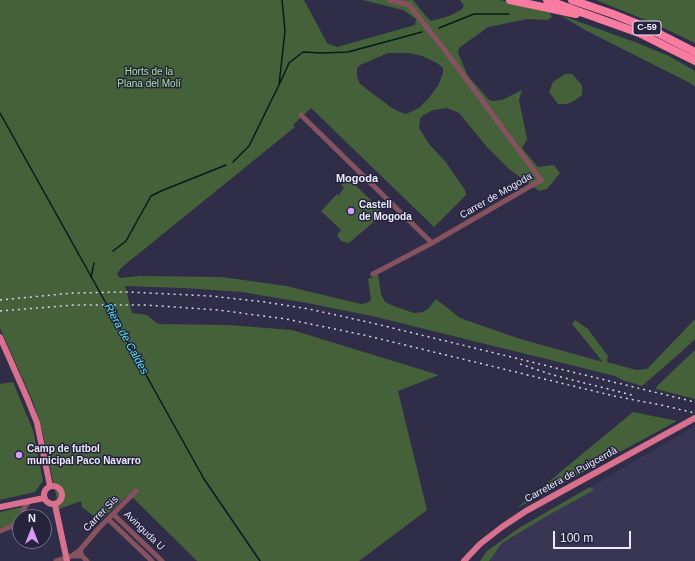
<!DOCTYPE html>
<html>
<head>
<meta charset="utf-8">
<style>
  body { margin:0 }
  #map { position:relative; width:695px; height:561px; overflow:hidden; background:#2f2d47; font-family:Helvetica,sans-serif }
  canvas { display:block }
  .north { position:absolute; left:12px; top:509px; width:40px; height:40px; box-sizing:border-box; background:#26233d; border:1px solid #757389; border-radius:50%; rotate:0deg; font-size:11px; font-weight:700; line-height:16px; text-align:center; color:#ebeafc }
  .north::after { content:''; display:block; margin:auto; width:14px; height:18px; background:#d79bf9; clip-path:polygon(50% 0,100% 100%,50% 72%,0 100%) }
  .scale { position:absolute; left:553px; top:531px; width:78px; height:18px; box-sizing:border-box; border:2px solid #ebeafc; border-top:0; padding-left:5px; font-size:12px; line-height:14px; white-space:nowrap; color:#ebeafc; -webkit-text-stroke:3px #26233d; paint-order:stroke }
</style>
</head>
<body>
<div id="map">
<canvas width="695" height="561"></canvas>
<div class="north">N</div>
<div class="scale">100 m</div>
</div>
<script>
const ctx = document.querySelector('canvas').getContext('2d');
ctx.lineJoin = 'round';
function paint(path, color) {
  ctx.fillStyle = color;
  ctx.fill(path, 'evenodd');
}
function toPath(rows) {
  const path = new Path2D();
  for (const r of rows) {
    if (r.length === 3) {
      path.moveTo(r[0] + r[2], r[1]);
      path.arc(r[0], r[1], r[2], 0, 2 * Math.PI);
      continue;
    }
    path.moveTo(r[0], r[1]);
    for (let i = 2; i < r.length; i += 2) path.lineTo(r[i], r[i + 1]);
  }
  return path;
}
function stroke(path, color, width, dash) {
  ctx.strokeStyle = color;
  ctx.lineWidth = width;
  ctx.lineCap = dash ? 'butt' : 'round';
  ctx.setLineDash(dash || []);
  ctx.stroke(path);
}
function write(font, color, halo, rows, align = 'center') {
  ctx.font = font + ' Helvetica,sans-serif';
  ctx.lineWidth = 3;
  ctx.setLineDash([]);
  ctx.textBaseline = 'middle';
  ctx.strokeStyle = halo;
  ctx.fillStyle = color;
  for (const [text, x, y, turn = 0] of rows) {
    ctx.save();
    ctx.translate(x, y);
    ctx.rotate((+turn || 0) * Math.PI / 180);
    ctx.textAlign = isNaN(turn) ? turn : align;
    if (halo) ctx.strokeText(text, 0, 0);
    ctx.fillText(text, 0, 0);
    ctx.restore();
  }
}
paint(toPath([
  [695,426,695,561,480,561,487,551,519,528]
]), '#393655');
paint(toPath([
  [0,0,304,0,327,43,337,47,415,25,416,19,403,10,363,0,413,0,425,15,431,21,449,16,461,10,464,6,460,0,500,0,550,13,552,17,548,20,528,19,488,27,459,48,458,53,468,76,489,100,493,101,502,100,522,90,519,100,527,139,522,148,538,167,554,165,560,173,547,189,539,191,509,169,487,147,459,113,447,108,433,110,422,116,420,119,419,128,429,144,445,161,465,190,466,195,434,227,311,108,293,125,295,127,121,268,117,274,120,278,140,276,222,277,286,286,361,304,367,303,371,300,368,279,378,274,381,294,385,302,396,307,414,313,423,312,428,309,436,299,460,318,517,338,603,362,572,324,575,320,588,329,608,356,607,362,636,370,647,369,695,319,695,339,680,353,642,386,622,380,615,376,372,316,307,303,242,292,184,288,125,286,132,313,147,315,158,324,228,325,292,330,439,375,398,391,427,510,359,561,197,561,134,499,128,495,100,521,82,507,81,501,59,509,43,434,34,404,0,328],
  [388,53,409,53,422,56,437,63,443,68,443,73,439,84,428,99,419,108,406,114,400,112,392,108,360,84,357,77,357,68,360,65],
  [596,0,695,0,695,43,653,23],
  [560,15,635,42,669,56,695,71,695,87,690,83,587,31],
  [565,74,572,74,582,85,582,95,574,101,567,104,558,104,549,92,553,82],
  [348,178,384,213,349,243,341,241,337,235,341,230,321,211,337,194,339,195,344,188,341,185],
  [695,350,695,399,656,389,657,386],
  [13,382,33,430,43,481,35,492,0,500,0,384],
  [633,412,677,421,517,508],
  [590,487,594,490,547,516,502,543,489,561,480,561,487,551,519,528],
  [22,507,16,523,0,528,0,512]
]), '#45613a');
stroke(toPath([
  [439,28,474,14,509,14],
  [280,83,289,63,303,52,321,53,348,52,422,32],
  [0,113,204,479,260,561],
  [233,162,249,146,279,85,285,31,282,0],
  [113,251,126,241,151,196,161,191,226,165],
  [91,277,94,263]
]), '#001d1e', 1.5);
stroke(toPath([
  [301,115,432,243],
  [373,274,432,243,541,180,444,49,409,5,389,0],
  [113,514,162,561],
  [22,517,23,510,29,501],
  [108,519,152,561],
  [0,531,18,524,20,521],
  [80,550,98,529,136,491],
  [82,556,87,561],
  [56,561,72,556,82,556,80,550,72,556]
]), '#865260', 5);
stroke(toPath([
  [0,337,27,398,37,423,50,486],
  [53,495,9],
  [55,505,67,561],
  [0,507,44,498],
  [464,561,480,544,502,527,526,511,695,418]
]), '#d8708e', 6);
stroke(toPath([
  [510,0,576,14],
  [547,0,639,33,695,61],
  [572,0,613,14,648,28,695,52]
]), '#f87ba0', 8);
stroke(toPath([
  [0,300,73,293,128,292,211,296,265,302,309,309,372,323,695,402],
  [0,311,75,305,146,305,218,310,286,319,364,335,614,396,661,405,695,413],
  [520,364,553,375,632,395]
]), '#d6d5e8', 1.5, [2, 4]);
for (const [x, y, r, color] of [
  [351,211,4,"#d79bf9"],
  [19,455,4,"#d79bf9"]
]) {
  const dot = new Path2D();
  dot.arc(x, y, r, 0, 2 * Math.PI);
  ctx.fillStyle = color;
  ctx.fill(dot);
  stroke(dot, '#26233d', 1.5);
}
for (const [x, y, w] of [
  [647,28,28]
]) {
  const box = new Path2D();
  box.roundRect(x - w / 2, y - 7, w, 14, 3);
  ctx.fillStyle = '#26233d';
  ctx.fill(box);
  stroke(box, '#ebeafc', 1);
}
write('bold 9px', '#ebeafc', null, [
  ["C-59",647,28]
]);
write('10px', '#a7e491', '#26233d', [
  ["Horts de la",149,72],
  ["Plana del Molí",149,84]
]);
write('10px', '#ebeafc', '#26233d', [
  ["Carrer de Mogoda",496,196,-30],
  ["Carretera de Puigcerdà",571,475,-29],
  ["Carrer Sis",101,514,-46],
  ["Avinguda U",144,531,44]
]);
write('bold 10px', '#ebeafc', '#26233d', [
  ["Castell",359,205],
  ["de Mogoda",359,217],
  ["Camp de futbol",27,449],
  ["municipal Paco Navarro",27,461]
], 'left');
write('bold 11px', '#ebeafc', '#26233d', [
  ["Mogoda",357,179]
]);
write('italic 11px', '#51ebf0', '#26233d', [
  ["Riera de Caldes",126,339,61]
]);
</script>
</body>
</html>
